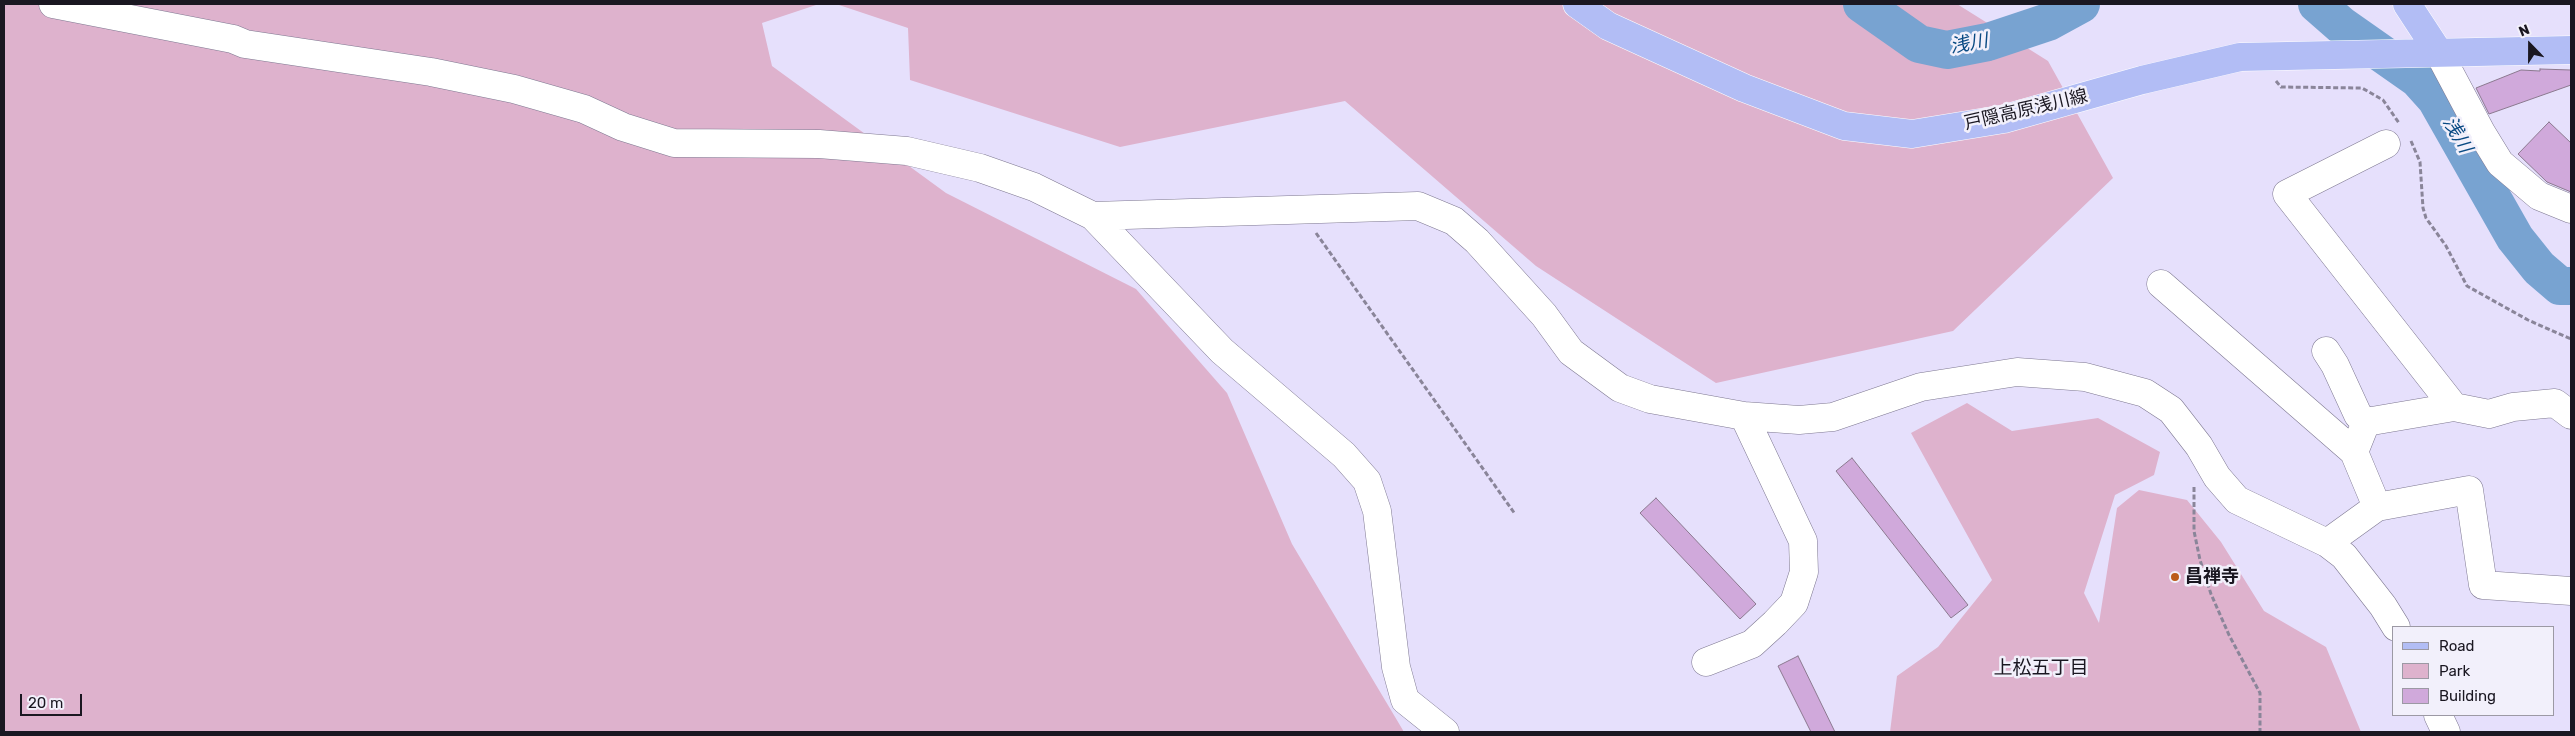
<!DOCTYPE html>
<html>
<head>
<meta charset="utf-8">
<style>
  body { margin:0 }
  #map { position:relative; width:2575px; height:736px; overflow:hidden; background:#e6e0fc; font-family:Rubik,sans-serif }
  canvas { display:block }
  .frame { position:absolute; inset:0; border:5px solid #1a1721; pointer-events:none }
  .legend { position:absolute; left:2392px; top:626px; width:162px; height:90px; box-sizing:border-box; background:#f2f0fb; border:1px solid #9c99a4; margin:0; padding:6px 9px; list-style:none; font-size:15px; color:#1a1721 }
  .legend li { display:flex; align-items:center; gap:10px; height:25px }
  .legend b { width:25px; border:1px solid #9c99a4 }
  .north { position:absolute; left:2505px; top:20px; width:50px; height:50px; -webkit-text-stroke:4px #f2f0fb; paint-order:stroke; rotate:338deg; font-size:14px; font-weight:700; line-height:20px; text-align:center; color:#1a1721 }
  .north::after { content:''; display:block; margin:auto; width:18px; height:22px; background:#1a1721; clip-path:polygon(50% 0,100% 100%,50% 72%,0 100%) }
  .scale { position:absolute; left:20px; top:694px; width:62px; height:22px; box-sizing:border-box; border:2px solid #1a1721; border-top:0; padding-left:6px; font-size:15px; line-height:18px; white-space:nowrap; color:#1a1721; -webkit-text-stroke:4px #f2f0fb; paint-order:stroke }
</style>
</head>
<body>
<div id="map">
<canvas width="2575" height="736"></canvas>
<div class="frame"></div>
<ul class="legend">
<li><b style="height:6px;background:#b2bdf5"></b>Road</li>
<li><b style="height:14px;background:#deb2cd"></b>Park</li>
<li><b style="height:14px;background:#d0a9db"></b>Building</li>
</ul>
<div class="north">N</div>
<div class="scale">20 m</div>
</div>
<script>
const ctx = document.querySelector('canvas').getContext('2d');
ctx.lineJoin = 'round';
function paint(path, color) {
  ctx.fillStyle = color;
  ctx.fill(path, 'evenodd');
}
function toPath(rows) {
  const path = new Path2D();
  for (const r of rows) {
    path.moveTo(r[0], r[1]);
    for (let i = 2; i < r.length; i += 2) path.lineTo(r[i], r[i + 1]);
  }
  return path;
}
function stroke(path, color, width, dash) {
  ctx.strokeStyle = color;
  ctx.lineWidth = width;
  ctx.lineCap = dash ? 'butt' : 'round';
  ctx.setLineDash(dash || []);
  ctx.stroke(path);
}
function write(font, color, halo, rows, align = 'center') {
  ctx.font = font + ' Rubik,"Noto Sans JP",sans-serif';
  ctx.lineWidth = 5;
  ctx.setLineDash([]);
  ctx.textBaseline = 'middle';
  ctx.strokeStyle = halo;
  ctx.fillStyle = color;
  for (const [text, x, y, turn = 0] of rows) {
    ctx.save();
    ctx.translate(x, y);
    ctx.rotate((+turn || 0) * Math.PI / 180);
    ctx.textAlign = isNaN(turn) ? turn : align;
    if (halo) ctx.strokeText(text, 0, 0);
    ctx.fillText(text, 0, 0);
    ctx.restore();
  }
}
paint(toPath([
  [4,4,819,4,762,23,772,66,946,193,1136,289,1227,393,1292,544,1404,732,4,732],
  [836,4,1957,4,2048,61,2113,178,1953,331,1716,383,1536,266,1345,101,1120,147,910,80,908,28],
  [1967,403,2012,431,2098,418,2160,452,2154,475,2115,495,2084,593,2099,623,2117,508,2139,490,2187,500,2221,542,2264,611,2326,647,2361,732,1890,732,1897,676,1938,647,1992,580,1911,433]
]), '#deb2cd');
stroke(toPath([
  [1862,4,1919,44,1947,50,1988,42,2048,22,2081,4],
  [2317,4,2341,25,2418,79,2436,99,2515,238,2539,268,2560,286,2571,286]
]), '#78a3d1', 38);
const building = toPath([
  [2540,69,2571,70,2571,85,2489,114,2476,88,2521,70,2540,71,2540,69],
  [2549,122,2571,143,2571,192,2547,182,2518,154,2549,122],
  [1852,458,1968,605,1951,618,1836,471,1852,458],
  [1656,498,1756,604,1740,619,1640,513,1656,498],
  [1798,656,1835,732,1811,732,1778,666,1798,656]
]);
paint(building, '#d0a9db');
stroke(building, '#8b798f', 1);
const minor = toPath([
  [53,4,233,39,245,44,431,72,514,89,584,109,623,127,674,143,819,144,907,151,980,168,1034,187,1093,216,1418,206,1454,221,1477,241,1544,315,1571,352,1620,388,1650,399,1744,416,1799,420,1833,417,1921,387,2017,372,2085,377,2145,393,2171,410,2199,446,2217,477,2237,500,2327,543,2344,556,2383,606,2396,627],
  [2439,53,2481,132,2500,163,2539,196,2571,209],
  [2386,144,2287,194,2454,407],
  [1093,216,1222,351,1344,455,1367,481,1377,511,1396,667,1405,700,1445,732],
  [2161,284,2354,452,2377,507,2327,543],
  [2326,351,2335,365,2358,415,2366,422],
  [2354,452,2366,422,2454,407,2489,414,2513,407,2555,403,2571,415],
  [2377,507,2469,490,2483,585,2571,591],
  [1706,662,1752,644,1775,623,1794,603,1804,572,1803,541,1744,416],
  [2438,715,2446,732]
]);
const major = toPath([
  [1577,4,1608,26,1744,88,1844,126,1912,134,2004,119,2142,80,2240,57,2571,50],
  [2407,4,2439,53]
]);
stroke(minor, '#7e7891', 29);
stroke(major, '#fff', 29);
stroke(toPath([
  [2276,81,2281,87,2362,88,2383,100,2399,123],
  [2411,141,2420,162,2423,208,2426,218,2446,246,2467,286,2528,320,2571,339],
  [1316,233,1515,514],
  [2194,487,2194,531,2200,560,2211,594,2229,635,2260,693,2260,732]
]), '#8a8599', 3, [5, 2.5]);
stroke(minor, '#fff', 28);
stroke(major, '#b2bdf5', 28);
for (const [x, y, r, color] of [
  [2175,577,5,"#bb5b19"]
]) {
  const dot = new Path2D();
  dot.arc(x, y, r, 0, 2 * Math.PI);
  ctx.fillStyle = color;
  ctx.fill(dot);
  stroke(dot, '#f2f0fb', 2);
}
write('18px', '#1a1721', '#f2f0fb', [
  ["戸隠高原浅川線",2026,110,-13]
]);
write('bold 18px', '#1a1721', '#f2f0fb', [
  ["昌禅寺",2185,577]
], 'left');
write('italic 19px', '#094a83', '#f2f0fb', [
  ["浅川",1969,44,-10],
  ["浅川",2457,135,60]
]);
write('19px', '#1a1721', '#f2f0fb', [
  ["上松五丁目",2041,669]
]);
</script>
</body>
</html>
